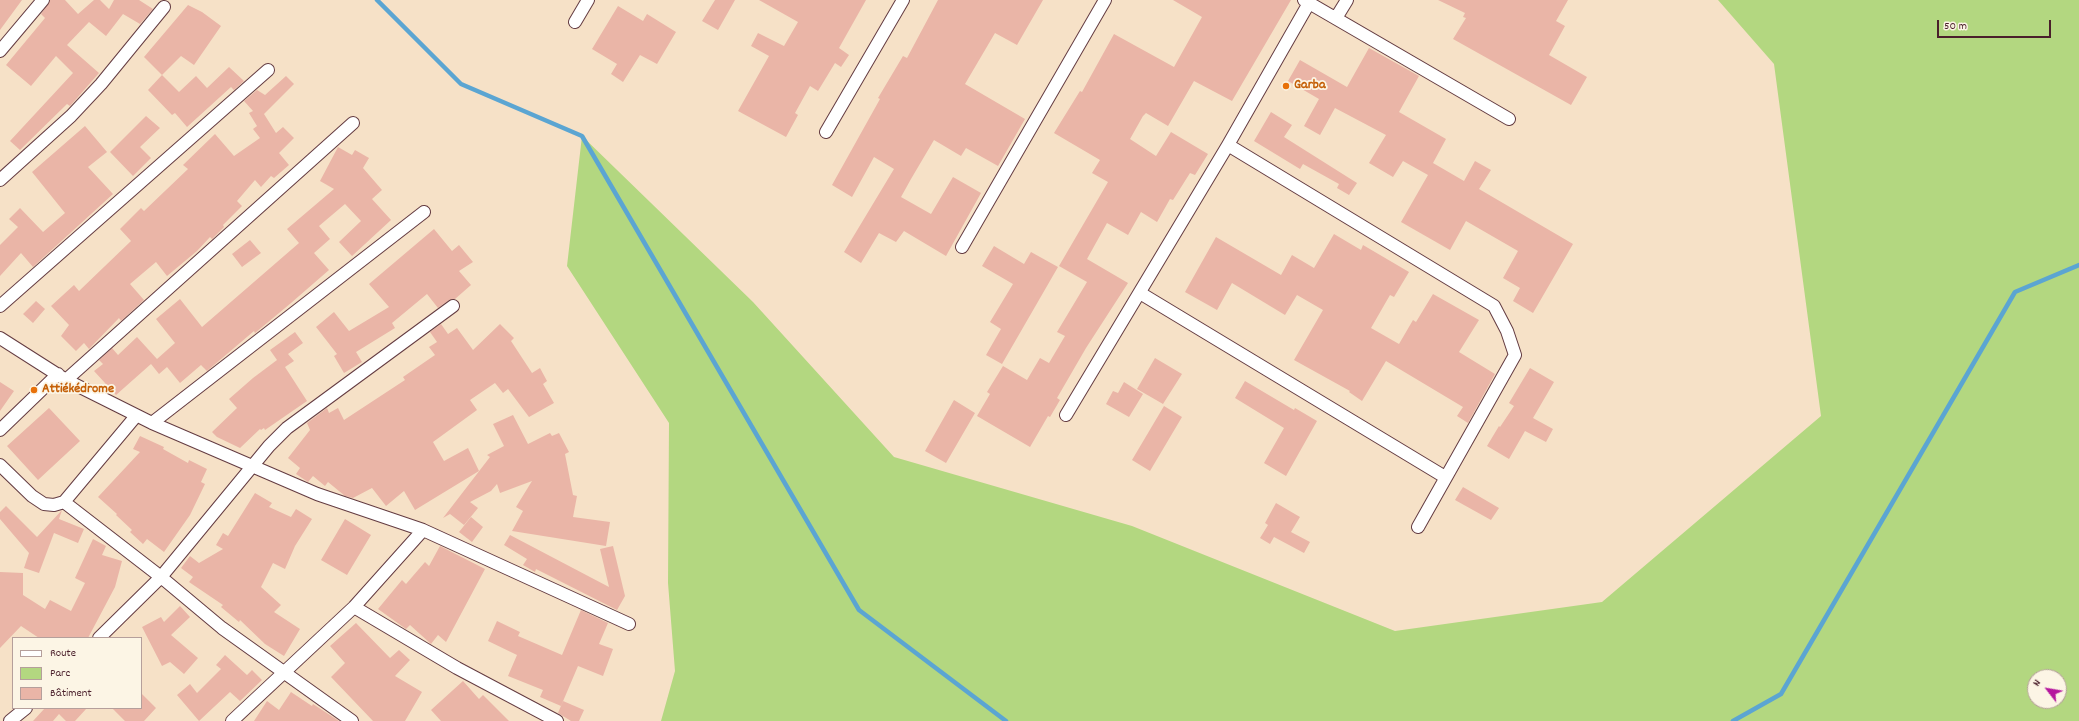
<!DOCTYPE html>
<html>
<head>
<meta charset="utf-8">
<style>
  body { margin:0 }
  #map { position:relative; width:2079px; height:721px; overflow:hidden; background:#f6e1c7; font-family:Dekko,sans-serif }
  canvas { display:block }
  .legend { position:absolute; left:12px; top:637px; width:130px; height:72px; box-sizing:border-box; background:#fcf5e5; border:1px solid #b59f9b; margin:0; padding:5px 7px; list-style:none; font-size:12px; color:#4a1f2b }
  .legend li { display:flex; align-items:center; gap:8px; height:20px }
  .legend b { width:20px; border:1px solid #b59f9b }
  .north { position:absolute; left:2027px; top:669px; width:40px; height:40px; box-sizing:border-box; background:#fcf5e5; border:1px solid #b59f9b; border-radius:50%; rotate:301deg; font-size:11px; font-weight:700; line-height:16px; text-align:center; color:#4a1f2b }
  .north::after { content:''; display:block; margin:auto; width:14px; height:18px; background:#b5179e; clip-path:polygon(50% 0,100% 100%,50% 72%,0 100%) }
  .scale { position:absolute; left:1937px; top:20px; width:114px; height:18px; box-sizing:border-box; border:2px solid #4a1f2b; border-top:0; padding-left:5px; font-size:12px; line-height:14px; white-space:nowrap; color:#4a1f2b; -webkit-text-stroke:3px #fcf5e5; paint-order:stroke }
</style>
</head>
<body>
<div id="map">
<canvas width="2079" height="721"></canvas>
<ul class="legend">
<li><b style="height:5px;background:#fff"></b>Route</li>
<li><b style="height:11px;background:#b3d780"></b>Parc</li>
<li><b style="height:11px;background:#eab5a7"></b>Bâtiment</li>
</ul>
<div class="north">N</div>
<div class="scale">50 m</div>
</div>
<script>
const ctx = document.querySelector('canvas').getContext('2d');
ctx.lineJoin = 'round';
function paint(path, color) {
  ctx.fillStyle = color;
  ctx.fill(path, 'evenodd');
}
function toPath(rows) {
  const path = new Path2D();
  for (const r of rows) {
    path.moveTo(r[0], r[1]);
    for (let i = 2; i < r.length; i += 2) path.lineTo(r[i], r[i + 1]);
  }
  return path;
}
function stroke(path, color, width, dash) {
  ctx.strokeStyle = color;
  ctx.lineWidth = width;
  ctx.lineCap = dash ? 'butt' : 'round';
  ctx.setLineDash(dash || []);
  ctx.stroke(path);
}
function write(font, color, halo, rows, align = 'center') {
  ctx.font = font + ' Dekko,sans-serif';
  ctx.lineWidth = 3.5;
  ctx.setLineDash([]);
  ctx.textBaseline = 'middle';
  ctx.strokeStyle = halo;
  ctx.fillStyle = color;
  for (const [text, x, y, turn = 0] of rows) {
    ctx.save();
    ctx.translate(x, y);
    ctx.rotate((+turn || 0) * Math.PI / 180);
    ctx.textAlign = isNaN(turn) ? turn : align;
    if (halo) ctx.strokeText(text, 0, 0);
    ctx.fillText(text, 0, 0);
    ctx.restore();
  }
}
paint(toPath([
  [1718,0,2079,0,2079,721,661,721,675,671,668,583,669,423,567,266,582,136,753,302,894,457,1132,526,1395,631,1602,602,1821,416,1774,64],
  [2035,677,2059,677,2059,701,2035,701]
]), '#b3d780');
stroke(toPath([
  [377,0,461,84,582,136,859,610,1006,721],
  [1733,721,1781,694,2015,292,2079,265]
]), '#5ba5d2', 4.5);
paint(toPath([
  [0,0,22,0,0,30],
  [50,0,65,0,78,14,94,0,100,0,109,9,114,0,139,0,153,9,140,24,123,14,106,36,89,22,67,45,99,73,70,106,67,104,20,150,10,141,73,73,56,56,31,86,6,65,45,18,41,14],
  [715,0,735,0,718,30,702,21],
  [759,0,866,0,839,48,849,55,841,67,835,63,818,91,810,86,795,113,798,115,786,137,738,111,769,56,751,46,758,33,784,46,798,22],
  [938,0,1043,0,1017,45,995,33,965,84,1025,119,998,166,966,148,961,156,934,140,911,179,901,197,931,214,953,177,981,193,946,256,904,231,896,242,879,233,861,263,844,252,894,169,874,157,852,197,832,185,880,99,878,98,903,56,907,58],
  [1173,0,1291,0,1232,101,1194,81,1168,126,1146,113,1143,116,1130,139,1156,156,1171,132,1208,154,1195,175,1190,173,1173,200,1170,199,1157,222,1141,212,1128,235,1107,223,1087,259,1128,283,1086,348,1057,398,1060,400,1050,417,1048,416,1030,447,977,416,990,394,987,392,1003,366,1027,380,1040,358,1049,363,1065,336,1057,332,1087,282,1059,266,1108,182,1092,173,1100,160,1054,133,1080,91,1082,92,1114,34,1174,67,1202,17],
  [1438,0,1568,0,1556,21,1565,26,1549,55,1587,77,1571,105,1453,39,1466,18,1463,17,1465,13],
  [188,5,202,12,221,26,194,65,181,56,162,75,179,92,196,76,207,88,229,67,244,81,234,90,231,87,187,127,175,113,172,115,148,90,162,75,144,57],
  [618,6,643,21,647,14,676,32,657,64,640,55,623,82,611,74,617,64,592,49],
  [1369,48,1419,76,1399,112,1446,139,1433,163,1464,181,1475,161,1491,170,1479,189,1573,244,1533,313,1513,301,1520,288,1503,278,1518,251,1466,221,1450,250,1401,222,1428,175,1403,161,1393,177,1369,163,1386,135,1335,108,1320,135,1304,126,1319,99,1288,81,1300,60,1347,87],
  [286,76,294,84,264,114,276,133,283,127,294,138,279,153,289,165,274,178,271,176,261,187,255,180,237,201,242,206,223,225,224,227,212,239,210,237,197,251,167,276,156,262,130,284,144,300,121,321,119,318,89,349,84,343,76,351,61,336,69,325,51,306,74,285,79,291,131,241,120,229,141,208,144,211,188,169,183,165,215,134,234,156,260,138,253,129,257,126,249,113,253,111,244,101,257,90,265,95],
  [1271,112,1292,125,1284,137,1357,183,1349,195,1337,188,1339,184,1303,164,1300,169,1254,141],
  [146,116,160,128,140,147,151,158,133,176,110,152],
  [85,126,107,152,88,167,113,194,33,267,21,253,0,276,0,245,18,227,9,219,20,208,43,232,65,213,32,172],
  [338,147,352,155,355,150,369,158,363,168,382,190,372,199,391,220,352,256,339,242,361,221,345,204,319,226,330,239,314,253,329,270,291,303,255,333,254,331,207,371,201,365,180,383,167,367,159,374,151,364,116,395,94,371,103,364,99,360,112,348,118,355,137,337,157,359,175,343,156,319,180,299,202,327,299,243,287,229,334,189,320,181],
  [434,229,452,251,459,245,473,262,459,271,471,285,455,299,449,300,438,308,427,294,392,323,395,328,356,352,362,362,344,373,334,356,337,354,316,327,334,312,349,331,389,307,369,284],
  [1334,234,1361,250,1363,245,1409,272,1394,297,1390,295,1371,328,1399,344,1413,320,1416,322,1433,294,1479,320,1459,352,1495,374,1468,423,1457,416,1463,407,1386,361,1362,401,1349,392,1350,391,1294,360,1323,310,1297,295,1285,315,1232,283,1217,310,1185,292,1216,237,1281,275,1292,255,1314,268],
  [250,240,261,253,242,267,232,254],
  [994,246,1024,264,1031,252,1058,267,1002,364,986,355,1001,329,990,322,1013,284,982,266],
  [36,301,45,309,33,323,23,314],
  [441,324,448,334,457,328,473,350,500,324,514,338,511,341,532,373,540,368,547,381,543,384,554,403,529,417,508,389,503,393,495,383,470,400,477,410,433,442,444,461,468,448,479,471,415,510,404,491,386,506,372,488,353,498,345,496,328,482,325,486,313,476,308,482,296,474,300,468,288,458,310,430,307,423,327,408,329,413,338,408,344,420,405,380,403,377,435,355,429,347,437,342,430,332],
  [295,332,303,343,288,354,294,361,285,367,307,401,265,430,264,428,261,430,260,429,240,448,217,437,212,432,237,408,229,399,253,378,277,360,270,350],
  [1155,358,1182,374,1163,404,1137,389],
  [1530,368,1554,382,1533,418,1553,429,1546,442,1525,431,1509,459,1487,446,1499,426,1500,427,1514,406,1509,403],
  [1245,381,1294,410,1295,408,1317,421,1286,476,1264,463,1284,428,1235,398],
  [0,382,14,391,0,411],
  [1124,382,1143,394,1129,417,1106,404,1113,391,1118,393],
  [954,400,975,413,946,463,925,451],
  [1164,406,1182,417,1150,471,1132,460],
  [49,408,80,441,38,480,7,446],
  [513,415,528,444,550,433,552,436,559,433,569,452,565,454,573,495,577,496,573,517,610,522,606,546,512,531,523,511,516,507,532,481,500,493,497,484,491,491,470,502,478,508,464,525,450,514,443,518,490,457,487,455,504,446,493,424],
  [140,436,164,447,163,449,188,463,189,460,207,469,201,482,205,484,190,515,164,552,147,539,143,544,130,532,132,530,116,515,117,514,98,497,140,452,133,449],
  [1463,487,1499,508,1491,520,1455,500],
  [255,493,272,503,269,507,291,517,296,509,312,519,295,546,285,569,273,563,261,587,281,605,274,612,300,629,284,656,265,644,240,620,239,622,221,607,223,605,189,582,193,577,181,568,190,556,199,563,223,549,216,545,223,533,228,536],
  [1276,503,1300,517,1291,532,1310,542,1304,553,1274,537,1270,544,1260,538,1268,525,1265,523],
  [6,506,37,537,62,510,59,519,84,529,78,543,54,533,39,573,24,568,29,553,0,519,0,512],
  [471,517,483,527,472,542,459,532],
  [345,519,371,535,347,575,321,560],
  [510,535,609,587,600,549,613,546,625,596,617,610,536,569,535,572,523,565,527,559,504,545],
  [93,539,106,546,102,555,122,561,115,587,88,638,39,638,21,626,0,648,0,572,23,573,23,595,45,609,50,600,71,611,85,583,75,578],
  [440,546,485,569,446,642,438,635,431,644,410,625,406,629,378,609,402,580,406,584,425,562,429,566],
  [180,606,190,617,171,635,198,658,184,674,170,662,162,666,142,627,161,617,164,622],
  [581,610,608,623,599,644,613,649,603,676,578,666,561,706,540,697,543,690,508,676,517,655,488,641,497,621,520,632,518,636,562,655],
  [356,623,390,658,399,650,410,660,395,676,422,692,405,721,373,721,331,677,345,663,330,646],
  [225,655,247,675,252,670,262,680,240,701,230,692,199,721,177,695,190,684,197,693,221,669,216,665],
  [463,681,479,699,483,695,509,721,441,721,431,710],
  [291,692,312,706,313,704,339,721,254,721,267,701,279,710],
  [141,693,156,708,144,721,125,721,112,708,141,708],
  [563,701,584,710,579,721,571,721,558,713],
  [45,708,87,708,75,721,66,721,59,714,53,721,33,721]
]), '#eab5a7');
const street = toPath([
  [1304,0,1509,119],
  [1336,18,1347,0],
  [575,22,588,0],
  [0,51,43,0],
  [826,132,903,0],
  [1228,145,1494,306,1507,331,1515,355,1418,527],
  [0,180,71,116,101,84,164,7],
  [962,247,1105,0],
  [1140,293,1445,477],
  [0,306,268,70],
  [0,338,66,380,152,423,317,494,423,530,629,624],
  [66,380,353,123],
  [1066,415,1228,145,1309,3],
  [152,423,424,212],
  [0,430,58,374],
  [0,465,32,496,44,504,54,505,64,502,136,416],
  [64,502,161,577,222,628,352,721],
  [354,607,457,668,557,721],
  [99,638,161,577,269,446,287,428,453,306],
  [10,721,26,708],
  [232,721,354,607,423,530]
]);
stroke(street, '#643c42', 14);
stroke(street, '#fff', 12);
for (const [x, y, r, color] of [
  [1286,86,4,"#e8710a"],
  [34,390,4,"#e8710a"]
]) {
  const dot = new Path2D();
  dot.arc(x, y, r, 0, 2 * Math.PI);
  ctx.fillStyle = color;
  ctx.fill(dot);
  stroke(dot, '#fcf5e5', 1.5);
}
write('bold 14px', '#c56008', '#fcf5e5', [
  ["Garba",1294,86],
  ["Attiékédrome",42,390]
], 'left');
</script>
</body>
</html>
